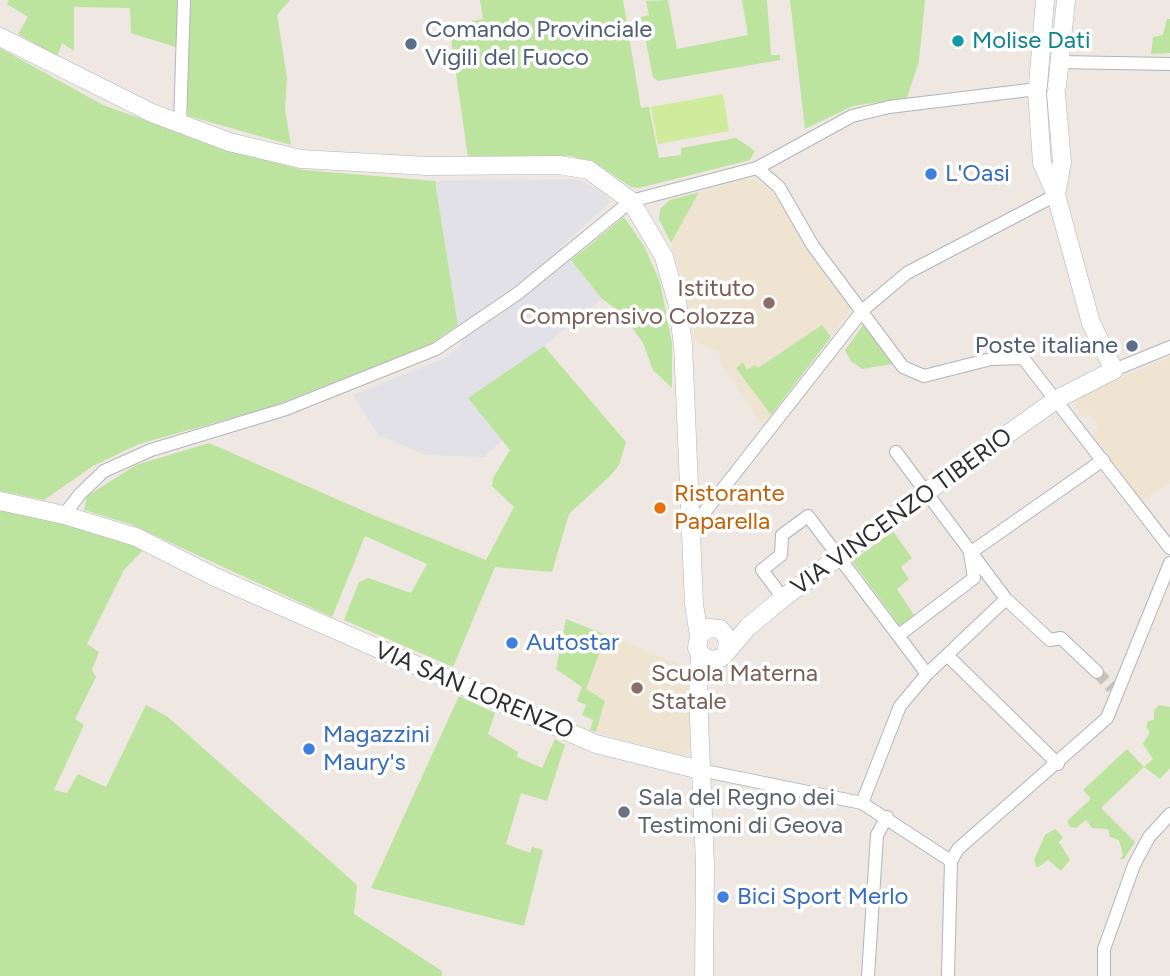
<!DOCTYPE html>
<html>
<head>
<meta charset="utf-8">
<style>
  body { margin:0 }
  canvas { display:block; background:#efe7e1 }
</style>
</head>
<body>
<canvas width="1170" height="976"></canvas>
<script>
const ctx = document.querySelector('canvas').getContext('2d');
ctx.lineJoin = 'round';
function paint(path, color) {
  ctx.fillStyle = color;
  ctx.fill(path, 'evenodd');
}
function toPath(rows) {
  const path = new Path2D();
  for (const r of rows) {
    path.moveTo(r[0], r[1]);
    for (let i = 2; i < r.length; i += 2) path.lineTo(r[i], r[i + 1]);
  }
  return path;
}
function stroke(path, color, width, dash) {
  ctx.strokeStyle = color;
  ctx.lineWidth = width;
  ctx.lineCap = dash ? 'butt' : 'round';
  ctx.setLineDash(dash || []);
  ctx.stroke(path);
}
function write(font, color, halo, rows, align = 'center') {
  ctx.font = font + ' Figtree,sans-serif';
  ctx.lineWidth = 7;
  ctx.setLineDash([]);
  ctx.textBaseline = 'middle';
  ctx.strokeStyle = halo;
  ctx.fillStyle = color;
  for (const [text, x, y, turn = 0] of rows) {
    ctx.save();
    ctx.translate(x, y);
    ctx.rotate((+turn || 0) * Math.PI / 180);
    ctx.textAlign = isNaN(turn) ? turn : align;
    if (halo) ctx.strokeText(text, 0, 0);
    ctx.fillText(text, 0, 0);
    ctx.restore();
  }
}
paint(toPath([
  [577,179,599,190,611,201,561,247,602,299,544,346,468,398,504,439,484,457,426,455,378,435,353,395,440,360,462,346,435,181]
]), '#e2e1e8');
paint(toPath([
  [744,179,755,180,769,187,852,307,763,426,719,360,719,352,694,341,688,299,671,243,699,192],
  [1170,357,1170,484,1141,500,1093,435,1098,428,1090,415,1081,416,1075,402,1081,395],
  [566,619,689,668,690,746,686,753,680,756,596,732,605,709,582,687,556,669]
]), '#efe3d1');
paint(toPath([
  [9,0,290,0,277,15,287,78,285,109,291,145,188,116,185,50,131,33,130,8,74,7,74,51,62,43,57,57,18,34,28,17,7,4],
  [480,0,623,0,641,108,649,107,659,158,681,155,681,148,736,138,755,151,750,160,639,188,631,187,600,166,571,156,468,157,449,25,483,19],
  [668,0,677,49,748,35,742,0,767,0,771,55,780,55,780,60,658,81,653,77,641,17,649,15,646,1],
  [790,0,925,0,919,61,907,98,853,106,805,129],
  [1167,19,1170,19,1170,53,1151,54,1153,37,1163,35],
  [0,48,103,105,234,152,304,170,435,181,458,325,429,345,271,407,139,444,93,466,44,500,0,491],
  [699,192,671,243,659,219,660,209,670,200],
  [624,217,644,246,660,282,672,343,672,388,653,370,643,343,622,313,602,299,571,260],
  [864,324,892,364,862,369,851,361,845,350],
  [822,325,831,337,771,415,736,368,743,362,747,370,755,365,758,368],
  [544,346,626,442,619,465,610,476,569,514,552,572,495,567,453,667,344,620,359,582,368,578,411,593,427,564,365,536,332,617,130,524,84,510,87,496,136,465,209,443,373,515,486,560,514,507,492,486,493,478,510,450,468,398],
  [0,505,65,519,145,548,124,570,87,644,99,652,92,670,96,677,75,719,84,725,54,790,67,793,78,774,106,787,146,705,168,717,357,885,354,914,442,971,442,976,0,976],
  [893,531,912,558,901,567,909,579,897,589,914,615,900,626,852,561],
  [566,619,606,635,586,689,605,701,596,732,590,730,593,720,582,715,586,705,577,701,582,687,556,669],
  [459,696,495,713,488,734,518,752,517,757,542,768,555,739,565,745,547,801,521,793,506,844,530,853,532,847,543,850,524,926,371,888],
  [1159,705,1170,707,1170,768,1160,779,1144,767,1101,808,1135,842,1124,859,1120,859,1123,855,1119,840,1110,837,1108,829,1092,828,1086,820,1076,828,1070,827,1067,821,1091,799,1083,790,1127,749,1144,767,1153,759,1143,744,1150,732,1146,727,1148,721,1154,720,1154,711],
  [1055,829,1063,837,1059,842,1070,860,1061,871,1048,860,1037,868,1034,860,1045,835]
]), '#bce49f');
paint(toPath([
  [723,94,729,131,658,144,651,107]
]), '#d0eb9b');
stroke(toPath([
  [1097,672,1112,688]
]), '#c8c2bd', 12, [12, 6]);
const street = toPath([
  [1059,62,1170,64],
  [180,124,184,0],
  [757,168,779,187,813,246,903,367,924,376,991,359,1023,358,1170,548],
  [1114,370,1170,347],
  [896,452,1006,599,1050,640,1061,638,1097,672],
  [64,515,80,494,104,471,151,450,286,409,436,349,517,294,631,201,757,168,852,116,889,107,1037,89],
  [692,528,863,310,907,273,1056,195],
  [783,598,762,570,781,555,782,535,808,516,927,674],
  [899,635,974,578,970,553,1103,460],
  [948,656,1058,764],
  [700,770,862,803,951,861],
  [862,803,900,706,927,674,1006,599],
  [868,976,877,835,887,817],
  [948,976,951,861,958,849,1107,718,1170,563],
  [1104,976,1104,949,1134,865,1149,837,1170,814]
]);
const secondary = toPath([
  [0,37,152,113,229,142,301,159,428,166,559,165,589,170,631,201,664,257,677,302,683,344,694,604,699,636],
  [1038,86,1045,0],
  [1057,86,1066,0],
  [1056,195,1062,162,1056,94],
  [0,501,64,515,136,537,215,577,596,744,700,770],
  [727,651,728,639,720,629,708,628,699,636,697,648,702,656,711,660,721,658,725,654,748,627,783,598,925,493,1057,399,1114,370,1091,323,1056,195,1042,163,1037,92],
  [700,654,698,695,705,865,704,976]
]);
stroke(street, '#b1b4bd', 14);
stroke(secondary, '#b1b4bd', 19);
stroke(street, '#fff', 12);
stroke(secondary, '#fff', 18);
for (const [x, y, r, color] of [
  [958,41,7,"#0f9aa8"],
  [411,44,7,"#5c6f8a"],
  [931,174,7,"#3f7fe0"],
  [769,303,7,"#8d6e63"],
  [1132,346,7,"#5c6f8a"],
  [660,508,7,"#e8710a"],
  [512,643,7,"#3f7fe0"],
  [637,688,7,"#8d6e63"],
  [309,749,7,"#3f7fe0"],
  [624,812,7,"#6b7280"],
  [723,897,7,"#3f7fe0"]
]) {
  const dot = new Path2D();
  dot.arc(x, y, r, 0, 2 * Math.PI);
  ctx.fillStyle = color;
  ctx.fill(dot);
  stroke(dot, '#fff', 2.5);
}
write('24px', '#4e5e75', '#fff', [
  ["Comando Provinciale",425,30],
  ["Vigili del Fuoco",425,58],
  ["Poste italiane",1118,346,"right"]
], 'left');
write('24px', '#0d838f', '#fff', [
  ["Molise Dati",972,41]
], 'left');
write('24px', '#366cbe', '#fff', [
  ["L'Oasi",945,174],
  ["Autostar",526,643],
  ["Magazzini",323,735],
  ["Maury's",323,763],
  ["Bici Sport Merlo",737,897]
], 'left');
write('24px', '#785e54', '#fff', [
  ["Istituto",755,289],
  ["Comprensivo Colozza",755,317],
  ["Scuola Materna",651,674,"left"],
  ["Statale",651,702,"left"]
], 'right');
write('24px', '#c56008', '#fff', [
  ["Ristorante",674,494],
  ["Paparella",674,522]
], 'left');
write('24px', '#2e2e2e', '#fff', [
  ["VIA VINCENZO TIBERIO",902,512,-36],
  ["VIA SAN LORENZO",474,691,23]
]);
write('24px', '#5b616d', '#fff', [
  ["Sala del Regno dei",638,798],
  ["Testimoni di Geova",638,826]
], 'left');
</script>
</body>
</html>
